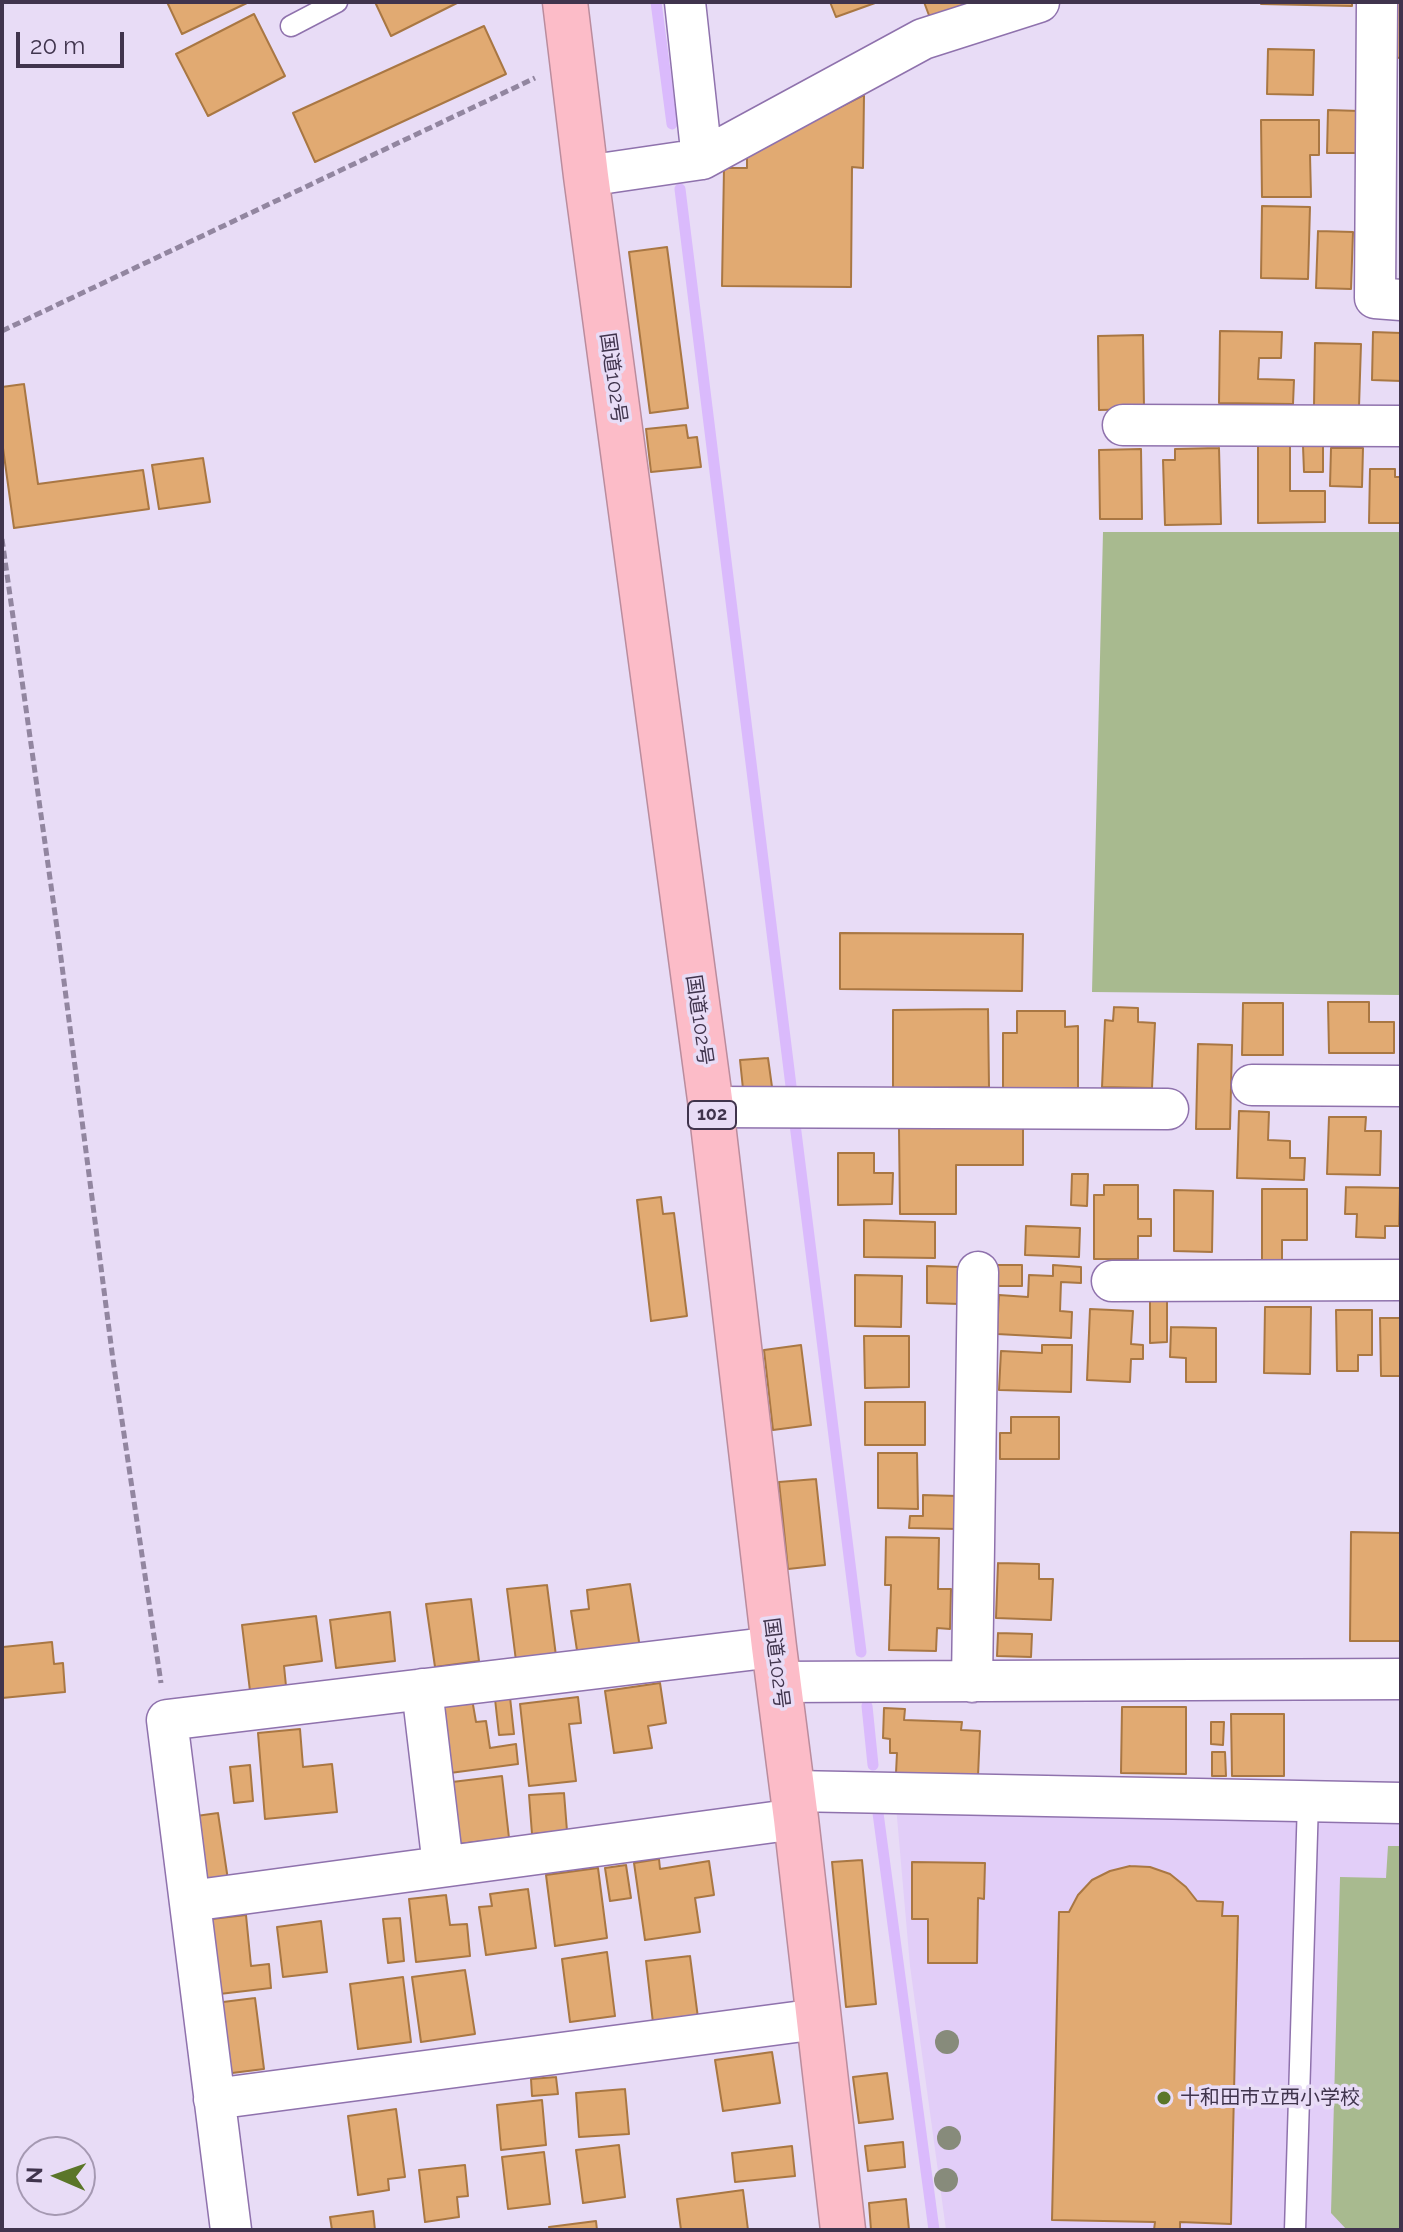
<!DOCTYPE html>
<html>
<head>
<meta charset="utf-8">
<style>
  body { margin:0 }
  #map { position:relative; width:1403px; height:2232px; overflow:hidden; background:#e8dcf6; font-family:Raleway,sans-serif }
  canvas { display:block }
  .frame { position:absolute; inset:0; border:4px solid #40344d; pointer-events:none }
  .north { position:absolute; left:16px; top:2136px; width:80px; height:80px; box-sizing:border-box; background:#e8dcf6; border:2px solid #a599b2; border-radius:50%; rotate:272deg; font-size:22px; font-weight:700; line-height:32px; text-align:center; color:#40344d }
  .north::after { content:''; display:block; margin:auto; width:28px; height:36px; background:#5b7629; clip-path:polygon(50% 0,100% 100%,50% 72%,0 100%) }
  .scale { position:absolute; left:16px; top:32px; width:108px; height:36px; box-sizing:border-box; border:4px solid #40344d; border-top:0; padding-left:10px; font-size:24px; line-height:28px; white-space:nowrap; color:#40344d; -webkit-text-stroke:6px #e8dcf6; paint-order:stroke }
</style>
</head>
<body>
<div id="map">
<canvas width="1403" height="2232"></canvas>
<div class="frame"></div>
<div class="north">N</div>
<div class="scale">20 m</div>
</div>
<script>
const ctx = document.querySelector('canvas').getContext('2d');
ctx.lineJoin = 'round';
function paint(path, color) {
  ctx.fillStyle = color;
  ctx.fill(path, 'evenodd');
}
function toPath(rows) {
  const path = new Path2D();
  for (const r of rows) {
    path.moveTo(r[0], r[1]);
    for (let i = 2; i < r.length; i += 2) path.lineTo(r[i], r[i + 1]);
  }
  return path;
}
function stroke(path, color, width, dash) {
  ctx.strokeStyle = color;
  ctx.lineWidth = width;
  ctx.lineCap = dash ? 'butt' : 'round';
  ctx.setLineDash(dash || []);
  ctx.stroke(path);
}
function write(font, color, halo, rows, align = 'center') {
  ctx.font = font + ' Raleway,"Noto Sans JP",sans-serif';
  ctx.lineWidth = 7;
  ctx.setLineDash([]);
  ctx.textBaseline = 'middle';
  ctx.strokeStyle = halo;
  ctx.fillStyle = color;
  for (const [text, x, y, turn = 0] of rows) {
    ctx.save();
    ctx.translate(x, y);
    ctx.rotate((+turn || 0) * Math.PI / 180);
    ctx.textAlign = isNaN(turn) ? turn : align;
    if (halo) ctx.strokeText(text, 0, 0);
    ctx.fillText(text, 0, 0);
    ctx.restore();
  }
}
paint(toPath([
  [896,1806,1401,1816,1401,2230,946,2230,910,1966]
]), '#e2cef8');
paint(toPath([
  [1103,532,1401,532,1401,995,1092,992],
  [1388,1846,1401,1846,1401,2230,1347,2230,1331,2213,1340,1877,1386,1878]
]), '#a8ba8f');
stroke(toPath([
  [656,2,672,124],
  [680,189,791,1086],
  [795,1124,861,1652],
  [867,1706,873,1765],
  [878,1813,934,2230]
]), '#dabafc', 11);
const building = toPath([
  [167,2,249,2,182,34,167,2],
  [375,2,459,2,391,36,375,2],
  [830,2,874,2,875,3,836,17,830,2],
  [924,2,971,2,930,18,924,2],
  [1261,2,1352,2,1352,6,1261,4,1261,2],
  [1389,2,1401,2,1401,58,1388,57,1389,2],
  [254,14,285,76,208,116,176,54,254,14],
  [484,26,506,74,315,162,293,113,484,26],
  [1268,49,1314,50,1313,95,1267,94,1268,49],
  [864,95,863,168,852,167,851,287,722,286,724,168,747,168,747,154,864,95],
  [1328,110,1359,111,1358,153,1327,153,1328,110],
  [1261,120,1319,120,1319,155,1310,155,1311,197,1262,197,1261,120],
  [1262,206,1310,207,1308,279,1261,278,1262,206],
  [1318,231,1353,232,1351,289,1316,288,1318,231],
  [667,247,688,408,650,413,629,252,667,247],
  [1220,331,1282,332,1281,358,1259,358,1258,379,1294,380,1293,404,1219,403,1220,331],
  [1373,332,1401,333,1401,381,1372,380,1373,332],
  [1143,335,1144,409,1099,410,1098,336,1143,335],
  [1315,343,1361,344,1359,407,1314,406,1315,343],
  [24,384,38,484,143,470,149,509,14,528,2,441,2,387,24,384],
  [686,425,688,438,697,437,701,467,651,472,646,429,686,425],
  [1258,445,1290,445,1290,491,1325,491,1325,522,1258,523,1258,445],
  [1303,446,1323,446,1323,472,1304,472,1303,446],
  [1219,448,1221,524,1165,525,1163,460,1175,460,1175,449,1219,448],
  [1331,448,1363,448,1362,487,1330,486,1331,448],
  [1141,449,1142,519,1100,519,1099,450,1141,449],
  [203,458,210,502,159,509,152,465,203,458],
  [1370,469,1395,469,1395,477,1401,477,1401,523,1369,523,1370,469],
  [840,933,1023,934,1022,991,840,989,840,933],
  [1328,1002,1369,1002,1369,1022,1394,1022,1394,1053,1329,1053,1328,1002],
  [1243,1003,1283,1003,1283,1055,1242,1055,1243,1003],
  [1114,1007,1138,1008,1138,1022,1155,1023,1152,1088,1102,1087,1105,1020,1113,1021,1114,1007],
  [988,1009,989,1087,893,1088,893,1010,988,1009],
  [1017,1011,1065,1011,1065,1027,1078,1026,1078,1088,1003,1088,1003,1033,1017,1033,1017,1011],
  [1198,1044,1232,1045,1230,1129,1196,1129,1198,1044],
  [768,1058,772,1087,743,1089,740,1060,768,1058],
  [1239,1111,1269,1112,1268,1140,1290,1141,1290,1158,1305,1158,1304,1180,1237,1178,1239,1111],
  [1329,1117,1366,1117,1365,1131,1381,1131,1380,1175,1327,1174,1329,1117],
  [899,1128,1023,1128,1023,1165,956,1165,956,1214,900,1214,899,1128],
  [838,1153,874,1153,874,1173,893,1173,892,1204,838,1205,838,1153],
  [1072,1174,1088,1174,1087,1206,1071,1205,1072,1174],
  [1104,1185,1138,1185,1138,1219,1151,1219,1151,1236,1138,1236,1138,1259,1094,1259,1094,1195,1104,1195,1104,1185],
  [1346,1187,1400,1188,1399,1226,1385,1226,1385,1238,1356,1237,1357,1214,1345,1214,1346,1187],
  [1262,1189,1307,1189,1307,1240,1282,1240,1282,1260,1262,1260,1262,1189],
  [1174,1190,1213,1191,1212,1252,1174,1251,1174,1190],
  [661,1197,663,1214,674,1213,687,1316,651,1321,637,1200,661,1197],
  [864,1220,935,1222,935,1258,864,1257,864,1220],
  [1026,1226,1080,1228,1079,1257,1025,1255,1026,1226],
  [994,1265,1022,1265,1022,1286,995,1286,994,1265],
  [1053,1265,1081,1267,1081,1283,1061,1282,1060,1311,1072,1312,1071,1338,997,1334,999,1295,1028,1297,1029,1275,1053,1276,1053,1265],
  [927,1266,960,1267,960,1304,927,1303,927,1266],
  [855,1275,902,1276,901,1327,855,1326,855,1275],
  [1150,1301,1167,1301,1167,1342,1150,1343,1150,1301],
  [1265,1307,1311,1307,1310,1374,1264,1373,1265,1307],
  [1090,1309,1133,1311,1131,1344,1143,1345,1143,1359,1131,1359,1130,1382,1087,1380,1090,1309],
  [1336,1310,1372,1310,1372,1355,1358,1355,1358,1371,1337,1371,1336,1310],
  [1380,1318,1401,1318,1401,1376,1381,1376,1380,1318],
  [1171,1327,1216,1328,1216,1382,1186,1382,1186,1358,1170,1357,1171,1327],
  [864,1336,909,1336,909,1387,865,1388,864,1336],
  [801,1345,811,1425,773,1430,764,1350,801,1345],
  [1042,1345,1072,1345,1071,1392,999,1390,1001,1351,1042,1353,1042,1345],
  [865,1402,925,1402,925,1445,865,1445,865,1402],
  [1011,1417,1059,1417,1059,1459,1000,1459,1000,1433,1011,1433,1011,1417],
  [878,1453,917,1453,918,1509,878,1508,878,1453],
  [816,1479,825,1565,788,1569,779,1482,816,1479],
  [923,1495,958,1496,958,1529,909,1528,910,1516,923,1516,923,1495],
  [1351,1532,1401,1533,1401,1641,1350,1641,1351,1532],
  [886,1537,939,1538,938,1589,951,1589,950,1629,937,1628,936,1651,889,1650,891,1585,885,1585,886,1537],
  [998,1563,1039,1564,1039,1579,1053,1579,1051,1620,996,1618,998,1563],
  [630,1584,640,1648,578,1657,571,1611,589,1609,587,1590,630,1584],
  [547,1585,556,1656,516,1661,507,1589,547,1585],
  [471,1599,479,1661,435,1667,426,1604,471,1599],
  [390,1612,395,1661,336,1668,330,1620,390,1612],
  [316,1616,322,1661,284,1666,286,1686,250,1691,242,1625,316,1616],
  [998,1633,1032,1634,1031,1657,997,1656,998,1633],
  [52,1642,54,1664,63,1663,65,1692,2,1698,3,1647,52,1642],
  [660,1683,666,1723,648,1726,652,1748,614,1753,605,1691,660,1683],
  [510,1697,514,1734,499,1735,495,1699,510,1697],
  [578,1697,581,1723,569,1724,576,1781,529,1786,520,1704,578,1697],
  [472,1699,476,1722,486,1721,490,1748,516,1744,518,1764,450,1773,441,1703,472,1699],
  [1122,1707,1186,1707,1186,1774,1121,1773,1122,1707],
  [884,1708,905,1709,904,1720,962,1722,961,1730,980,1731,978,1776,896,1773,897,1753,890,1753,890,1739,883,1738,884,1708],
  [1231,1714,1284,1714,1284,1776,1232,1776,1231,1714],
  [1211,1722,1224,1722,1223,1745,1211,1744,1211,1722],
  [300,1729,303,1767,332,1764,337,1812,265,1819,258,1733,300,1729],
  [1212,1752,1225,1752,1226,1776,1212,1776,1212,1752],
  [250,1765,253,1801,234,1803,230,1767,250,1765],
  [502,1776,509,1838,459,1844,452,1782,502,1776],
  [564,1793,567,1831,532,1834,529,1795,564,1793],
  [218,1813,228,1880,199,1884,189,1817,218,1813],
  [659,1859,660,1869,709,1861,714,1895,695,1898,700,1932,645,1940,634,1863,659,1859],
  [862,1860,876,2004,846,2007,832,1862,862,1860],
  [912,1862,985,1863,984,1899,978,1898,977,1963,928,1963,928,1919,912,1919,912,1862],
  [626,1865,631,1898,610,1901,605,1868,626,1865],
  [1130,1866,1150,1867,1170,1874,1186,1887,1197,1901,1223,1902,1222,1916,1238,1916,1231,2224,1180,2222,1180,2230,1154,2230,1155,2222,1052,2220,1059,1912,1069,1912,1078,1895,1092,1880,1110,1871,1130,1866],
  [598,1868,607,1938,555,1946,546,1875,598,1868],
  [528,1889,536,1948,486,1955,479,1907,492,1906,490,1894,528,1889],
  [446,1895,450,1925,467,1924,470,1956,416,1962,409,1899,446,1895],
  [246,1915,251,1966,269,1964,271,1988,211,1995,203,1920,246,1915],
  [400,1918,404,1961,388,1963,383,1919,400,1918],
  [321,1921,327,1972,283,1977,277,1927,321,1921],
  [607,1952,615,2016,570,2022,562,1959,607,1952],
  [690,1956,698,2018,653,2023,646,1961,690,1956],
  [465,1970,475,2034,421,2042,412,1977,465,1970],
  [403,1977,411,2042,358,2049,350,1984,403,1977],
  [255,1998,264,2069,224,2074,215,2003,255,1998],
  [772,2052,780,2103,723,2111,715,2060,772,2052],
  [887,2073,893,2119,859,2123,853,2077,887,2073],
  [556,2077,558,2094,532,2096,531,2079,556,2077],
  [625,2089,629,2134,579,2137,576,2093,625,2089],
  [542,2100,546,2145,501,2150,497,2105,542,2100],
  [396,2109,405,2177,388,2179,389,2190,358,2195,348,2116,396,2109],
  [903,2142,905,2167,868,2171,865,2146,903,2142],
  [619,2145,625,2197,583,2203,576,2150,619,2145],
  [792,2146,795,2176,735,2182,732,2153,792,2146],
  [544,2152,550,2204,508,2209,502,2157,544,2152],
  [465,2165,468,2196,457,2197,459,2217,425,2222,419,2170,465,2165],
  [743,2190,748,2230,681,2230,677,2199,743,2190],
  [906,2199,909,2230,871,2230,869,2203,906,2199],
  [373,2211,375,2230,332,2230,330,2217,373,2211],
  [596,2221,597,2230,550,2230,549,2227,596,2221]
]);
paint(building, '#e1aa72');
stroke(building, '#a97743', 2);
const lane = toPath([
  [291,26,337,2],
  [1295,2230,1308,1801]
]);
const street = toPath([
  [685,2,702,159],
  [1377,2,1375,298,1401,300],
  [586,176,702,159,923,39,1039,2],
  [1123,425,1401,426],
  [1252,1085,1401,1086],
  [711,1107,1168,1109],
  [1112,1281,1401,1280],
  [778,1682,1401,1679],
  [972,1682,978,1272],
  [422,1689,443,1866],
  [793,1791,1401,1803],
  [190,1901,796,1819],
  [214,2099,818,2019],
  [231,2230,167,1720,774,1647]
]);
const highway = toPath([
  [565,2,586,176,711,1107,774,1647,796,1819,843,2230]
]);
stroke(lane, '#8f72ad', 23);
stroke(street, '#8f72ad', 43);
stroke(highway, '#ba8c9d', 47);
stroke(toPath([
  [2,331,535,78],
  [2,539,58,935,113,1360,161,1683]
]), '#9286a0', 5, [8, 4]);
stroke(lane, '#fff', 20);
stroke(street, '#fff', 40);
stroke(highway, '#fcbcc8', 44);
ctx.fillStyle = '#878b7b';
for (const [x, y] of [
  [947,2042],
  [949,2138],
  [946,2180]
]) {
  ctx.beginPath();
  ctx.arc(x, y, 12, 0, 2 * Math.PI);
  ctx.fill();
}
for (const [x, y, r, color] of [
  [1164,2098,8,"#5b7629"]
]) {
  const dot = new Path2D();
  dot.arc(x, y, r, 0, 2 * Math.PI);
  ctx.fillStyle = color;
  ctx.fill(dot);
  stroke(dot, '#e8dcf6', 3);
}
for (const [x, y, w] of [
  [712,1115,48]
]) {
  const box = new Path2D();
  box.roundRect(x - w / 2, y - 14, w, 28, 6);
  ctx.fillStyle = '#e8dcf6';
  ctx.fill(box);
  stroke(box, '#40344d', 2);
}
write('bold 18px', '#40344d', null, [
  ["102",712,1115]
]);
write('20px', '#40344d', '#e8dcf6', [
  ["国道102号",613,378,82],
  ["国道102号",699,1020,82],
  ["国道102号",776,1663,83]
]);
write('20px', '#40344d', '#e8dcf6', [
  ["十和田市立西小学校",1180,2098]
], 'left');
</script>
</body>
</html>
